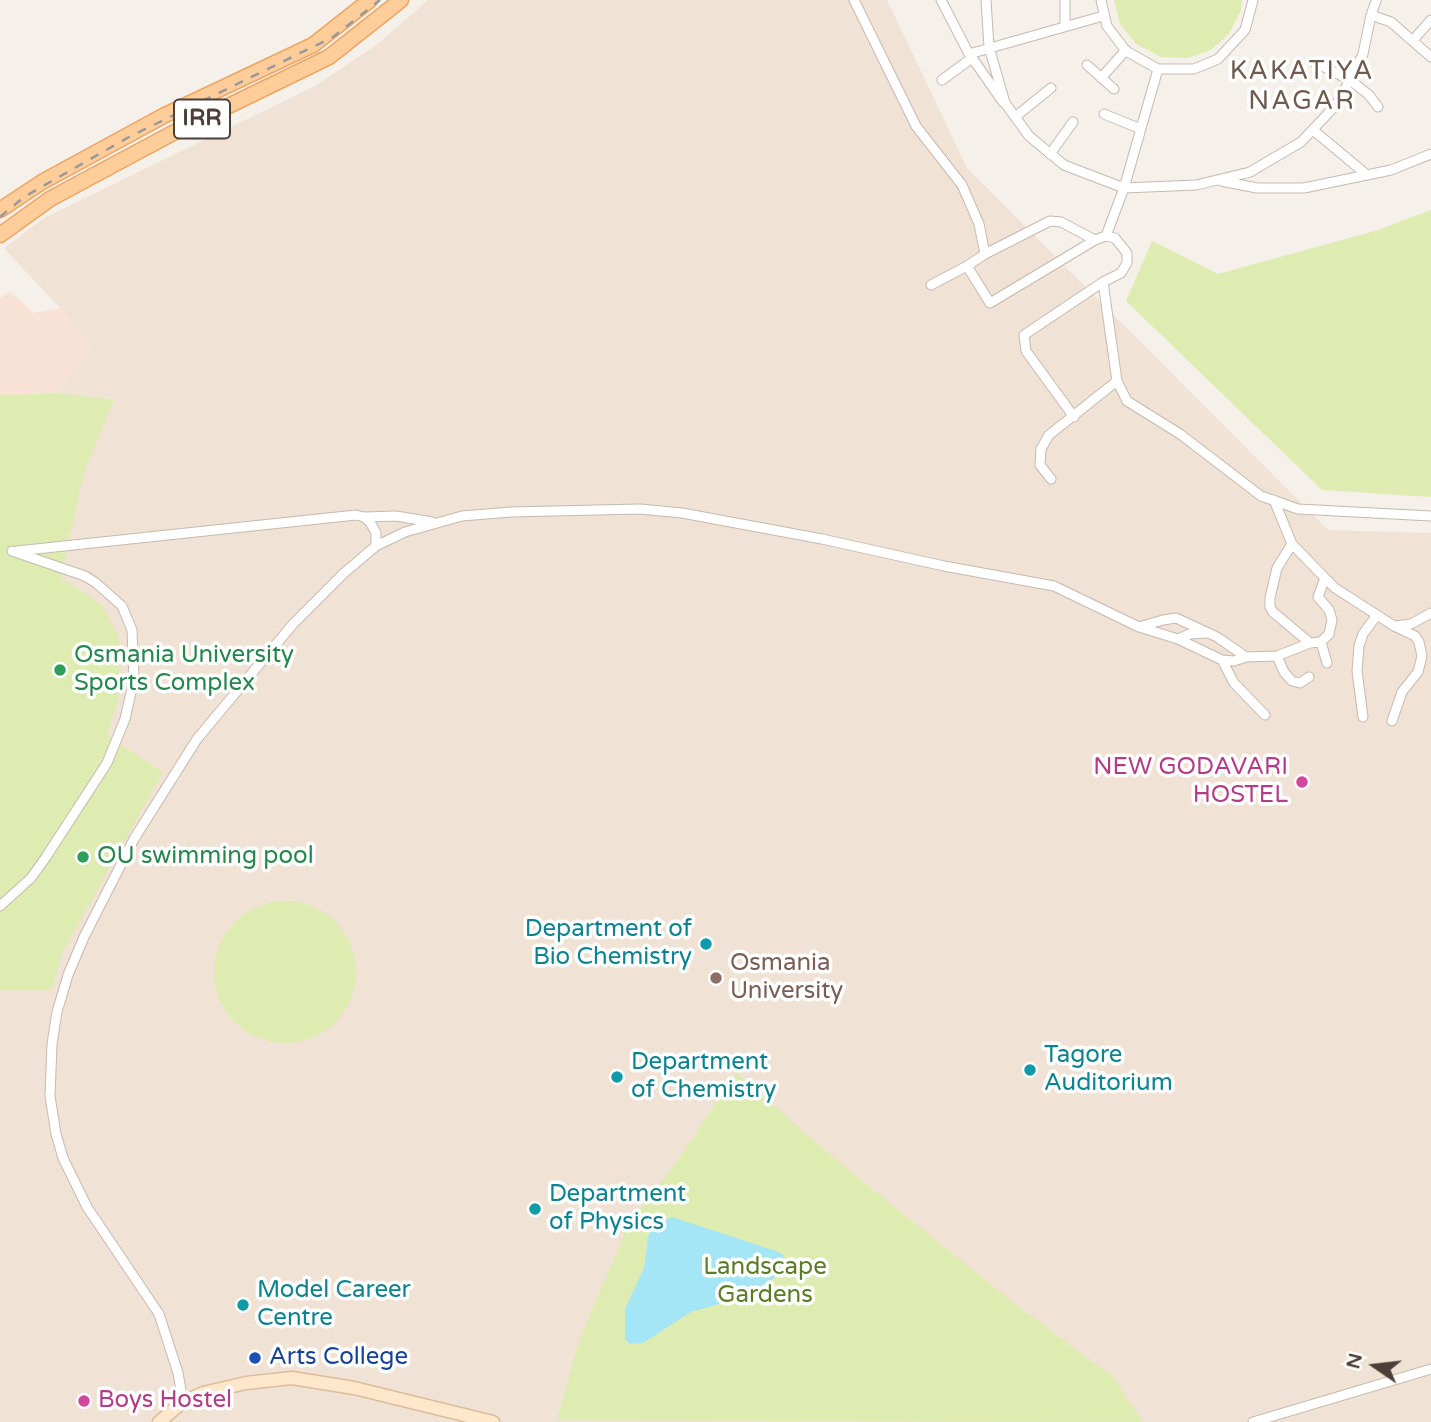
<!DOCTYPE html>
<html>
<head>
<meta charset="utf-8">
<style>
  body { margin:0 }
  #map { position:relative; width:1431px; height:1422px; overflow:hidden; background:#f6f0ea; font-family:"Varela Round",sans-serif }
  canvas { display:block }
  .north { position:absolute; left:1340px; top:1331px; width:70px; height:70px; -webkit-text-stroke:5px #fff; paint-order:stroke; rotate:284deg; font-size:19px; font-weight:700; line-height:28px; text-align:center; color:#4b3f37 }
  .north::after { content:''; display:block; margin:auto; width:24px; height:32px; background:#4b3f37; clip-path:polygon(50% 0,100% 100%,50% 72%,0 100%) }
</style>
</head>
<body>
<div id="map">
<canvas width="1431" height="1422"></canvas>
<div class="north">N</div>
</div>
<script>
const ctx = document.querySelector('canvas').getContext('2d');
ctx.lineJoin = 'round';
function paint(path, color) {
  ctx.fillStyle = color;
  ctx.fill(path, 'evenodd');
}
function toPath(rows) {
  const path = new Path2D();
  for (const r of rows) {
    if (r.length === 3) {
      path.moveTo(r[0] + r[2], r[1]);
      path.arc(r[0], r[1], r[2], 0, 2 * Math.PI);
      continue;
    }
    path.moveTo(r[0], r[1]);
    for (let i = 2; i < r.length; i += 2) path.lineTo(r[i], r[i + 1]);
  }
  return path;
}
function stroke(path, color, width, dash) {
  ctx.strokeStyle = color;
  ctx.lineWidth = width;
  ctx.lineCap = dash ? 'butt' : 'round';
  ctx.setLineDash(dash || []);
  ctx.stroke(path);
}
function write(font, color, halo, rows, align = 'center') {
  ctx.font = font + ' "Varela Round",sans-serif';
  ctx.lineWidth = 7;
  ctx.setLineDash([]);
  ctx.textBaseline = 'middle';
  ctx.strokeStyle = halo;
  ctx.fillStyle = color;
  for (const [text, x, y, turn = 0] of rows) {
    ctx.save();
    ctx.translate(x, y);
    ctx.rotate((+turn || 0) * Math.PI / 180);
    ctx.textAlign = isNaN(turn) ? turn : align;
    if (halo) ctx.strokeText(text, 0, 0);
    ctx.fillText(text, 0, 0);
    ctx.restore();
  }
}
paint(toPath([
  [10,291,34,313,60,308,91,349,56,393,0,395,0,298]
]), '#f8e2d5');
paint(toPath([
  [428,0,887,0,967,168,1328,530,1431,533,1431,1422,0,1422,0,395,56,393,91,349,60,308,4,248,44,218,317,85,376,45]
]), '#f0e2d4');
paint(toPath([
  [1114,0,1242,0,1241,10,1229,34,1211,50,1188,58,1161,57,1136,44,1120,24],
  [1431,210,1431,497,1322,490,1126,301,1152,241,1218,274,1375,231],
  [56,393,114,400,84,472,61,578,101,604,120,640,118,700,107,736,163,772,62,953,52,990,0,990,0,395],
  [285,972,71],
  [736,1073,840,1163,1010,1300,1113,1377,1143,1422,557,1420,579,1341,628,1226,680,1157]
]), '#deecb1');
paint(toPath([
  [672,1217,776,1251,784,1255,782,1267,773,1279,737,1299,691,1312,643,1343,630,1344,625,1339,625,1309,644,1268,648,1237,653,1225]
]), '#a4e6f6');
const street = toPath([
  [854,0,916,126,962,185,979,224,985,254,967,266,931,285],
  [941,0,968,52,1003,102],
  [986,0,989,47,1005,103,1029,136,1064,165,1124,188,1196,185,1250,172,1301,142,1336,105,1350,80,1363,54,1371,15,1376,1],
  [1065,0,1065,25],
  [1101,0,1107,26,1126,51,1158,69,1194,69,1218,59,1245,30,1253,0],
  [1371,15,1391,22,1431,57],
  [1413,40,1431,20],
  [969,54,1103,16],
  [1314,62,1350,80,1369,95,1378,107],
  [1087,65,1114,89],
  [1158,69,1124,188,1106,236,1115,238,1127,253,1127,263,1121,273,1103,282,1117,381,1127,401,1180,434,1261,496,1298,509,1431,516],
  [1101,78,1126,50],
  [942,80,972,58],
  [1104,114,1141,129],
  [1015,117,1051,88],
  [1313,130,1367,175],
  [1050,154,1073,122],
  [1221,181,1257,188,1304,188,1391,170,1431,154],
  [985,254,1050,221,1061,222,1095,240],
  [967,266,990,303,1095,240,1106,236],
  [1074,417,1026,351,1024,335,1103,282],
  [1051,479,1040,465,1041,449,1049,435,1117,381],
  [1274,500,1292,544,1277,568,1270,598,1270,607,1273,612,1310,643],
  [364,517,396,516,432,522],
  [1292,544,1325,578],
  [17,551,356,515,364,517,370,522,376,533,376,546],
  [1395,626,1411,624,1431,613],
  [1139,627,1163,620,1176,618,1217,637,1246,657,1277,656,1310,643,1321,642,1329,634,1332,620,1329,610,1318,597,1325,578,1335,588,1394,626,1415,636,1419,642,1422,656,1418,672,1402,692,1392,721],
  [1178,639,1190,634,1206,633],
  [1321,642,1327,663],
  [1277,656,1284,672,1292,681,1300,683,1309,677],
  [1222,660,1234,661,1246,657],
  [1363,717,1357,671,1359,646,1363,634,1377,615],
  [0,906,31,878,46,857,107,763,125,719,134,679,132,630,122,606,96,583,85,576,12,551],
  [183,1402,178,1373,159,1314,87,1207,63,1158,56,1134,50,1096,52,1044,57,1012,68,975,84,937,134,839,197,739,293,624,344,573,376,546,405,532,462,516,511,512,640,509,682,513,822,539,944,566,1054,586,1139,627,1178,639,1222,660,1234,683,1265,715],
  [1253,1422,1431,1369]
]);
const secondary = toPath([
  [159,1422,183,1402,203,1393,246,1383,292,1378,354,1388,493,1422]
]);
const primary = toPath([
  [0,210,42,182,165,115,313,45,370,0],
  [0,235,50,199,87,179,173,133,329,57,401,0]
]);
stroke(street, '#c6b9af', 11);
stroke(secondary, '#dcbc9a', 15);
stroke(primary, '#eca562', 17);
stroke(street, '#fff', 9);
stroke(secondary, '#ffe7cb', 12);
stroke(primary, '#ffcd9a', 14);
stroke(toPath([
  [0,217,24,197,129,137,333,37,380,0]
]), '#999', 2.5, [9, 9]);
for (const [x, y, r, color] of [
  [60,670,7,"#2e9e5b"],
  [1302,782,7,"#d1479c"],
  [83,857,7,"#2e9e5b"],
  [706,944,7,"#0f9aa8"],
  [716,978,7,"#8d6e63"],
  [1030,1070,7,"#0f9aa8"],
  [617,1077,7,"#0f9aa8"],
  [535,1209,7,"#0f9aa8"],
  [243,1305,7,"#0f9aa8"],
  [255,1358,7,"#1a4fb4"],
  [84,1401,7,"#d1479c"]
]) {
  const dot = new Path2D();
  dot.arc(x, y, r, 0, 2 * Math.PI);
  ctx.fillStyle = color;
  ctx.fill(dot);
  stroke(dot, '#fff', 2.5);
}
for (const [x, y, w] of [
  [202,119,56]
]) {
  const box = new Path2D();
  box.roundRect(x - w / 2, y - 19.5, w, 39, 5);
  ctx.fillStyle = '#fff';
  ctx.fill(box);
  stroke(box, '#4b3f37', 2);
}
write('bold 23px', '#4b3f37', null, [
  ["IRR",202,119]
]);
write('24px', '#27864d', '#fff', [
  ["Osmania University",74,656],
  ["Sports Complex",74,684],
  ["OU swimming pool",97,857]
], 'left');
write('24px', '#b23c85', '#fff', [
  ["NEW GODAVARI",1288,768],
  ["HOSTEL",1288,796],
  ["Boys Hostel",98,1401,"left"]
], 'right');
write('24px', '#0d838f', '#fff', [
  ["Department of",692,930,"right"],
  ["Bio Chemistry",692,958,"right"],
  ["Tagore",1044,1056],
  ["Auditorium",1044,1084],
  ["Department",631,1063],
  ["of Chemistry",631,1091],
  ["Department",549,1195],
  ["of Physics",549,1223],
  ["Model Career",257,1291],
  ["Centre",257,1319]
], 'left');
write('24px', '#785e54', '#fff', [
  ["Osmania",730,964],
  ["University",730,992]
], 'left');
write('24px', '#597c24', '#fff', [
  ["Landscape",765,1268],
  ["Gardens",765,1296]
]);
write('24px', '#164399', '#fff', [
  ["Arts College",269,1358]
], 'left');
ctx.letterSpacing = '2px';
write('26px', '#6f5a4e', '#fff', [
  ["KAKATIYA",1302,72],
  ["NAGAR",1302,102]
]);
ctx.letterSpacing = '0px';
</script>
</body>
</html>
